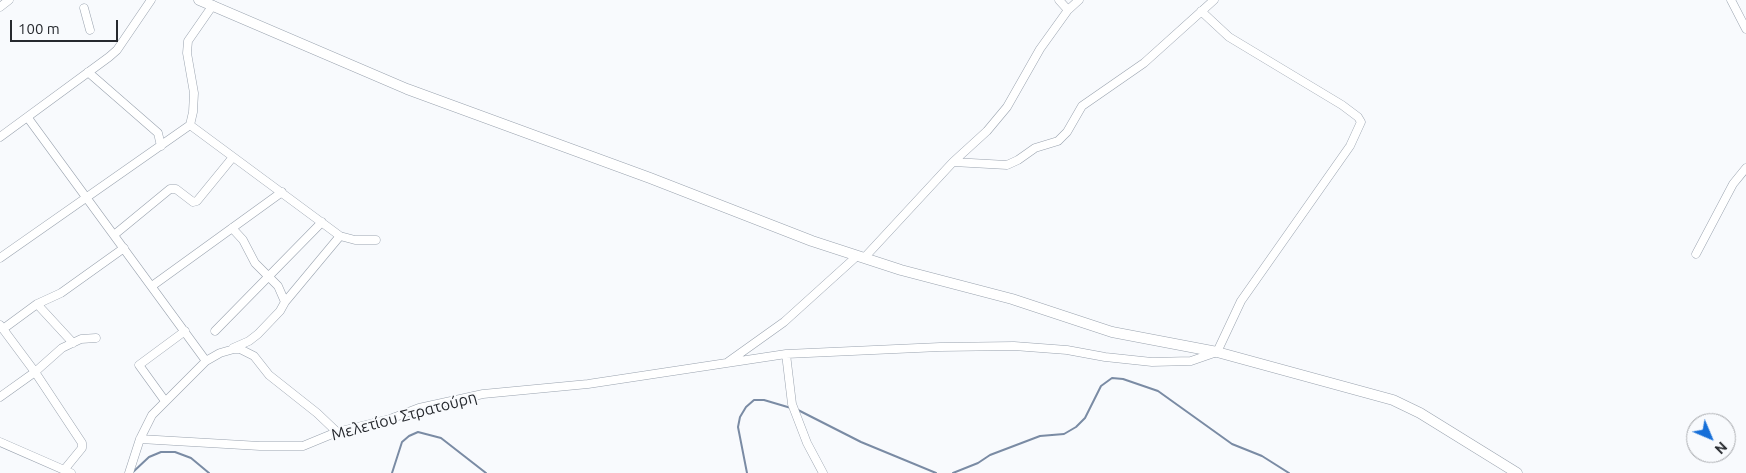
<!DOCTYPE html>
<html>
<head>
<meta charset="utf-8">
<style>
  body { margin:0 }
  #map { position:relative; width:1746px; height:473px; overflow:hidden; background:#f8fafd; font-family:Ubuntu,sans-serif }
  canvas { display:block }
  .north { position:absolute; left:1686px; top:413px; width:50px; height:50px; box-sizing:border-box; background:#f8fafd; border:1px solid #a4a6aa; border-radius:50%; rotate:135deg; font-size:14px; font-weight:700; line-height:20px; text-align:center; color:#26292e }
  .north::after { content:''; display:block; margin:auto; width:18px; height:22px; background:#166fd8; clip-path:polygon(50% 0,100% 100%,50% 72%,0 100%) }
  .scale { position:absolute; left:10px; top:20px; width:108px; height:22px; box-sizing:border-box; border:2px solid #26292e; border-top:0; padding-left:6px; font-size:15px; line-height:18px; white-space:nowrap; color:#26292e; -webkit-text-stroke:4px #f8fafd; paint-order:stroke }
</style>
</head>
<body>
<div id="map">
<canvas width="1746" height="473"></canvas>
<div class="north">N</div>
<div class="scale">100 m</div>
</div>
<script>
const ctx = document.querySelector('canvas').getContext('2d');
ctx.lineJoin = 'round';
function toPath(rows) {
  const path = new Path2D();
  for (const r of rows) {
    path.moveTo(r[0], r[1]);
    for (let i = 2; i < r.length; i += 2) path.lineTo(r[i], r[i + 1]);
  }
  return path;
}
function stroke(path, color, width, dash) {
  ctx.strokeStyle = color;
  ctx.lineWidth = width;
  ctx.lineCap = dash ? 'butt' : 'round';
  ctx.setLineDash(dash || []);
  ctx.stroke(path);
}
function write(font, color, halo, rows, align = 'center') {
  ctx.font = font + ' Ubuntu,sans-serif';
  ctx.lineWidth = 4;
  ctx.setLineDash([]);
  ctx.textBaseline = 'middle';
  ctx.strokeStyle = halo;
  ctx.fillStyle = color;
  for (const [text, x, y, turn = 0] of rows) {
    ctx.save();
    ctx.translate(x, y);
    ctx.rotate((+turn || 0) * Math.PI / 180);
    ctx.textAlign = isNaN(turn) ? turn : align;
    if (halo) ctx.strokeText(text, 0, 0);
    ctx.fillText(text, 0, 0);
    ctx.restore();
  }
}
stroke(toPath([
  [798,410,861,442,936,473],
  [133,472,149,457,161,452,175,452,191,458,209,473],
  [392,473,402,442,409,436,418,432,441,438,486,473],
  [747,473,738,427,740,417,746,407,754,400,764,400,791,408],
  [953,473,978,463,990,455,1040,436,1064,434,1076,427,1085,418,1101,386,1112,378,1123,379,1158,391,1232,444,1262,456,1289,473]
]), '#7a8ba4', 2);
const minor = toPath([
  [1731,0,1746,29],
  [0,7,9,0],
  [84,8,90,30],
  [1068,10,1079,0],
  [88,72,158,133,161,146],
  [28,118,206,361,220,353,234,349,240,349,254,356,269,375,317,413,337,432],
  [190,125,340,236,355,240,376,240],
  [0,137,109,57,117,50,151,0],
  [953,162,987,131,1007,107,1040,49,1068,10,1059,0],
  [232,228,243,240,255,263,278,286,285,302,280,311,258,334,249,341,233,348],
  [114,235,170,189,176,189,193,202,197,201,233,157],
  [1696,254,1733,184,1746,168],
  [0,258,190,125,193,112,194,93,187,53,188,41,213,5],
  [864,258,953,162,1007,165,1018,160,1035,148,1058,141,1067,132,1082,106,1144,63,1214,0],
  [152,286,282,192],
  [285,302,340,236],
  [37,304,73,343],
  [0,325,35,372,82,443,82,448,64,470],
  [3,329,37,304,61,293,124,248],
  [215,331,322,222],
  [786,354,792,404,807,443,823,473],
  [728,362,784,322,857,256],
  [0,397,35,372,62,348,81,339,96,338],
  [165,401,139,365,185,331],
  [140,439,260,446,303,446,337,432,390,419,419,408,483,394,588,384,786,354,940,347,1014,346,1067,350,1105,357,1152,362,1191,361,1217,352,1241,301,1350,146,1361,122,1358,117,1342,105,1229,37,1201,11],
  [0,442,71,473],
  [129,473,140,439,152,415,206,361]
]);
const tertiary = toPath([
  [199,0,407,89,650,178,812,241,901,270,1012,299,1112,332,1217,352,1393,400,1420,413,1517,473]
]);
stroke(minor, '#99a2ae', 9);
stroke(tertiary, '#99a2ae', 11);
stroke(minor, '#fff', 8);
stroke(tertiary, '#fff', 10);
write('16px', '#26292e', '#f8fafd', [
  ["Μελετίου Στρατούρη",404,416,-15]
]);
</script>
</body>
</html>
